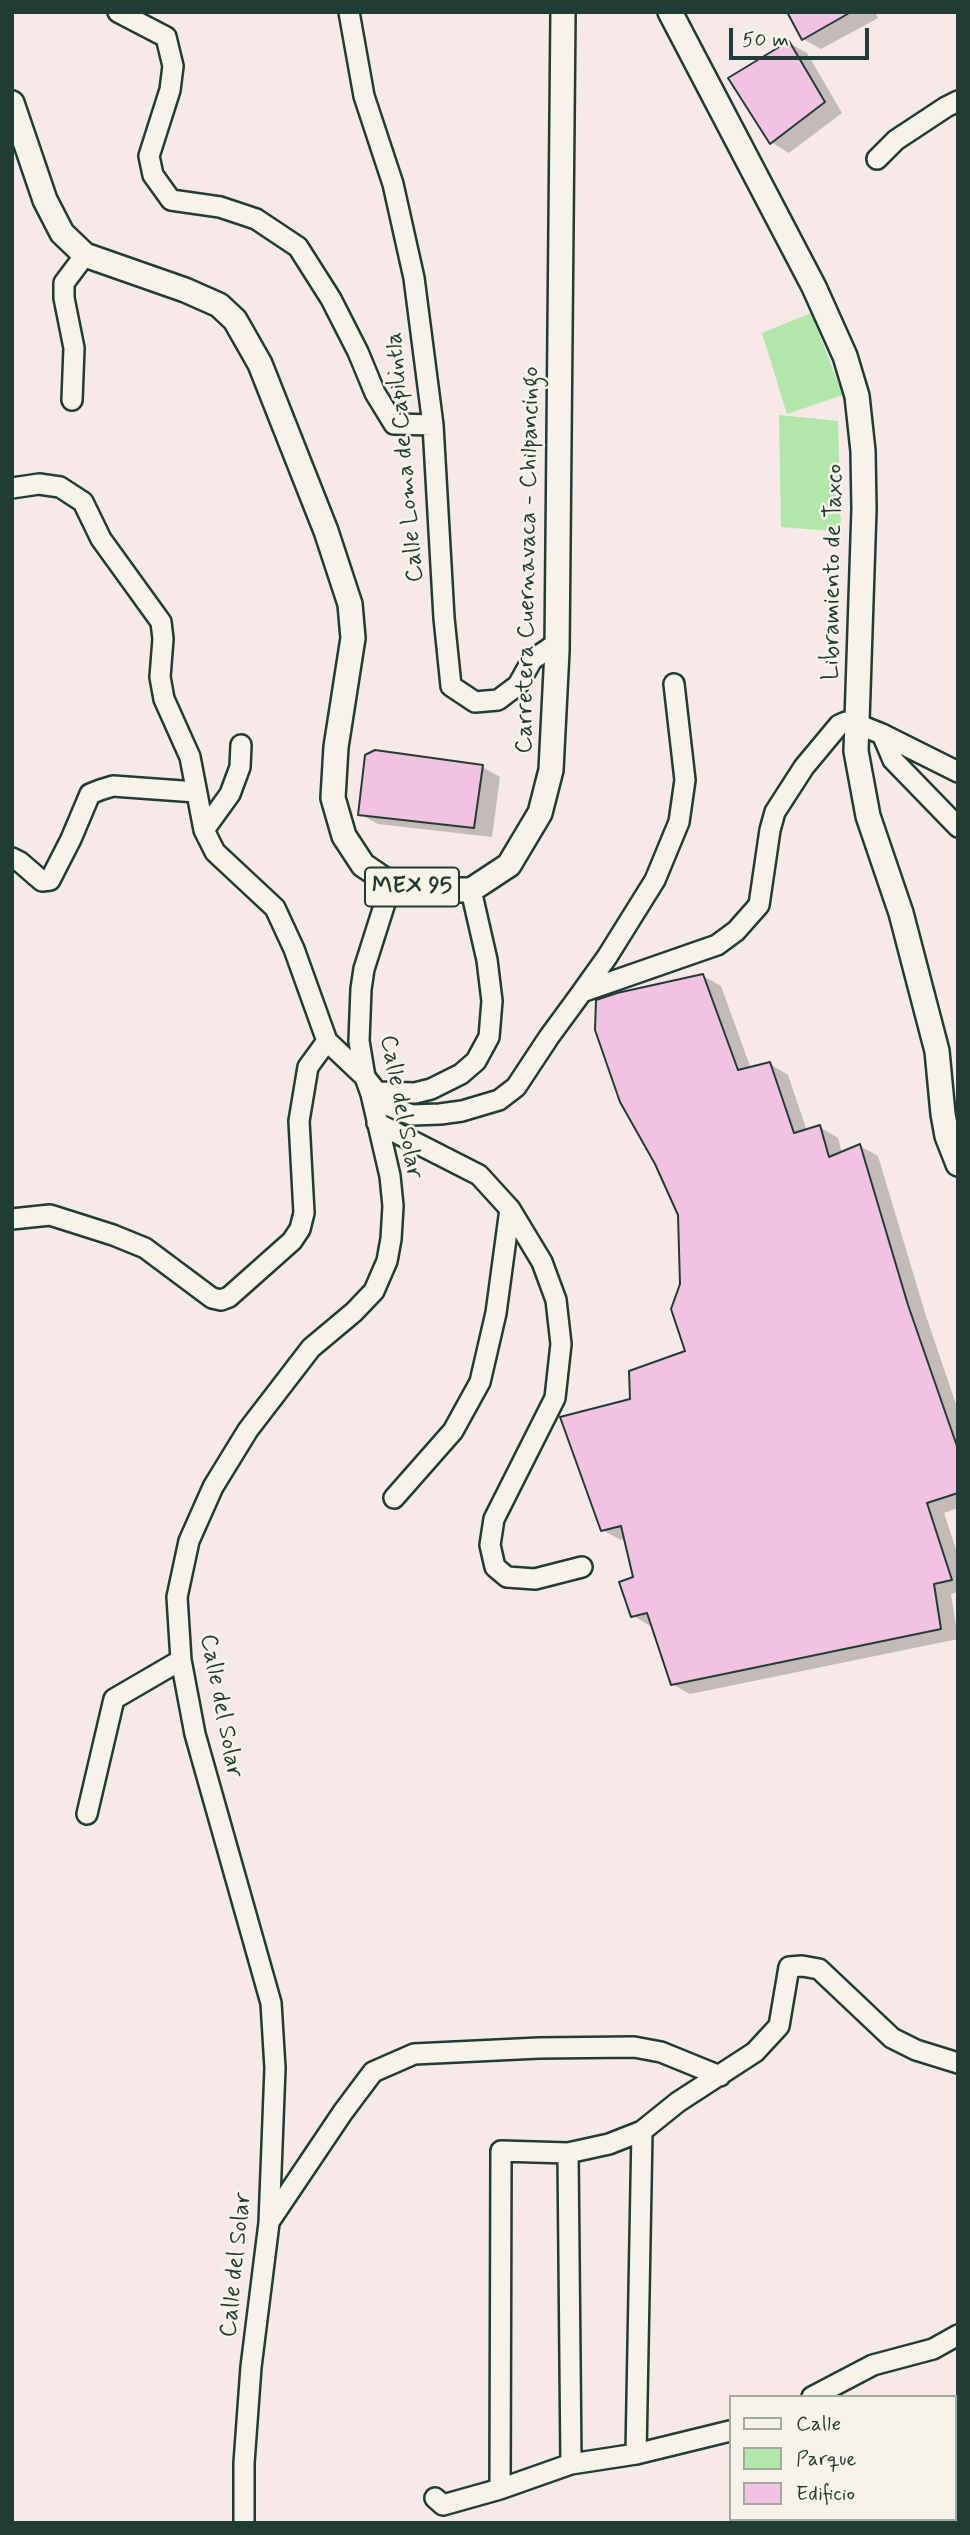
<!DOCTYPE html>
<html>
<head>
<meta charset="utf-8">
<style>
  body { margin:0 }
  #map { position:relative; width:970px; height:2535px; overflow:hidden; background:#f6e9e7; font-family:Mynerve,sans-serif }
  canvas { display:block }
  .frame { position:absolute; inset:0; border:14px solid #1f3d34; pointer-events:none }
  .legend { position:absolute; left:729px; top:2395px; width:228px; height:126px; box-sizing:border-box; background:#f7f3e8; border:2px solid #a1aaa0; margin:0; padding:9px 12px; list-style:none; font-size:21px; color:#1f3d34 }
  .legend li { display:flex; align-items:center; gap:14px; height:35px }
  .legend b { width:35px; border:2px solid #a1aaa0 }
  .scale { position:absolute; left:729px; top:28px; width:140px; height:32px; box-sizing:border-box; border:4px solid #1f3d34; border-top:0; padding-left:9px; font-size:21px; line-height:24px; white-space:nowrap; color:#1f3d34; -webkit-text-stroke:5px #f7f3e8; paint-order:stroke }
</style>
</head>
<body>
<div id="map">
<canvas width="970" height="2535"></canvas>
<div class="frame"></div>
<ul class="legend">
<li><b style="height:9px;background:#f7f3e8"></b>Calle</li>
<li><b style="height:19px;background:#b1e7a9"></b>Parque</li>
<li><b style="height:19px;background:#f3c2e3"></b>Edificio</li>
</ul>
<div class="scale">50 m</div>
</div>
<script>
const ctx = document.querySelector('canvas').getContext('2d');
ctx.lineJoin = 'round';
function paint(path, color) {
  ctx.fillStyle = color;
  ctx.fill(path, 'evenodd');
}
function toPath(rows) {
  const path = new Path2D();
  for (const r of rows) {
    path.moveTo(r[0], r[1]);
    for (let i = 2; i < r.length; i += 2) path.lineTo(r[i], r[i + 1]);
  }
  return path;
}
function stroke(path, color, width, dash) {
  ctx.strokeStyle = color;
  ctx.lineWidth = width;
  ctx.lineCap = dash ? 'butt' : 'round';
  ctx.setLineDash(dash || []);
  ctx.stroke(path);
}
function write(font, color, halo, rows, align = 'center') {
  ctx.font = font + ' Mynerve,sans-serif';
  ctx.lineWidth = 5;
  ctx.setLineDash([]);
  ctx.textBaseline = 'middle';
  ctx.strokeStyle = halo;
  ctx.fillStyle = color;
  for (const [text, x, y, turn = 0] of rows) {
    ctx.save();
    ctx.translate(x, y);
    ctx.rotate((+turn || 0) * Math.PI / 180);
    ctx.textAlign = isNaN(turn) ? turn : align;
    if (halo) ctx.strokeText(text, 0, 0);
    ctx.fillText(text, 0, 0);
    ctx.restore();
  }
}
paint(toPath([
  [811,313,843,395,787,414,762,333],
  [779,415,838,421,841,532,781,527]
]), '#b1e7a9');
paint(toPath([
  [789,12,875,12,878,18,821,49,803,39],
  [789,43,807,53,842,113,789,153,771,142],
  [482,767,500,777,492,837,378,824,360,814],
  [703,976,721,986,751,1069,770,1064,788,1075,807,1131,820,1127,838,1138,842,1153,860,1146,878,1156,926,1316,958,1410,958,1508,944,1513,958,1555,958,1592,951,1594,958,1639,690,1694,672,1684,653,1625,650,1626,632,1615,635,1578,626,1539,621,1540,602,1530,632,1401,687,1352,681,1285]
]), '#0003');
const building = toPath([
  [787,12,851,12,802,40,787,12],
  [789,41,825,102,770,144,728,78,789,41],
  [375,750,483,765,474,828,358,815,365,755,375,750],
  [703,974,738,1070,770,1062,794,1133,820,1125,829,1157,860,1144,908,1305,958,1449,958,1493,927,1503,952,1580,934,1584,941,1629,671,1685,647,1613,631,1617,619,1582,633,1577,621,1526,601,1531,560,1417,630,1399,629,1371,685,1351,671,1309,680,1284,678,1215,655,1164,620,1102,595,1030,596,1000,617,993,703,974]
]);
paint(building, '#f3c2e3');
stroke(building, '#1f3d34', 2);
const minor = toPath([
  [118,12,166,37,173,66,170,90,149,156,153,175,171,200,220,207,256,219,298,247,331,299,358,352,375,393,394,424,433,425],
  [349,12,364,96,393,184,414,278,433,425,444,618,451,686,475,702,498,700,518,685,532,660,557,643],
  [877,159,896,140,946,107,958,101],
  [72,400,74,348,64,298,64,283,85,255],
  [12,488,39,484,60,487,83,502,101,539,161,622,163,639,160,677,164,699,190,757,204,830,215,852,275,908,294,949,327,1041,365,1077,387,1105,401,1111,412,1115,440,1114,462,1111,499,1100,516,1087,549,1037,582,992,717,945,736,931,759,905,770,830,775,812,804,767,839,725,846,722,857,724,882,734,893,760,958,827],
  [882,734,958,772],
  [204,830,230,794,240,767,241,745],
  [12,858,20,862,42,881,50,880,71,839,90,794,100,790,113,786,196,792],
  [582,992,607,957,655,880,679,822,685,780,674,684],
  [376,1092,415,1093,431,1089,461,1074,476,1061,489,1037,492,1001,487,960,471,890],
  [377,1123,479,1175,510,1209,542,1262,556,1300,561,1344,555,1398,494,1519,490,1545,495,1567,507,1577,535,1579,582,1567],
  [12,1219,50,1215,113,1235,145,1248,212,1298,221,1300,229,1297,292,1241,300,1229,304,1213,299,1121,308,1067,327,1041],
  [394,1498,453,1431,480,1382,496,1313,510,1209],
  [87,1814,114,1699,181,1660],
  [568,2153,571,2464],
  [269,2222,343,2112,373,2072,414,2054,539,2048,634,2047,661,2052,720,2076],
  [812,2397,873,2365,933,2349,958,2335],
  [636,2454,642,2131],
  [500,2489,501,2151,568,2153,609,2144,642,2131,678,2102,755,2052,779,2026,789,1967,802,1966,819,1969,892,2038,916,2050,958,2063],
  [435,2498,443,2505,500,2489,571,2464,636,2454,730,2431],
  [244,2523,244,2463,251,2367,269,2223,275,2068,271,2003,195,1734,181,1660,177,1597,189,1541,213,1487,248,1430,311,1348,354,1312,374,1291,387,1261,391,1239,393,1206,390,1176,371,1094,365,1077,359,1041,361,989,364,969,391,884]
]);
const major = toPath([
  [670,12,814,287,845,356,857,396,863,451,864,509,856,751,868,816,901,913,937,1051,943,1114,947,1136,958,1164],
  [12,103,45,200,62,233,85,255,185,290,219,305,235,320,260,364,326,531,350,604,353,638,336,747,333,798,344,836,363,865,391,884,428,890,471,890,509,865,540,813,551,770,557,651,563,12]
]);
stroke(minor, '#1f3d34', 24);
stroke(major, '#1f3d34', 28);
stroke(minor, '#f7f3e8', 19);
stroke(major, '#f7f3e8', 23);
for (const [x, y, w] of [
  [412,887,94]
]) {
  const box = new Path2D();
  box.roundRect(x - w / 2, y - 19.5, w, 39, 5);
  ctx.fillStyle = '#f7f3e8';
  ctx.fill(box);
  stroke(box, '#1f3d34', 2);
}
write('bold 23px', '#1f3d34', null, [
  ["MEX 95",412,887]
]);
write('24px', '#1f3d34', '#f7f3e8', [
  ["Calle Loma de Capilintla",406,457,-95],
  ["Carretera Cuernavaca - Chilpancingo",529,560,-89],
  ["Libramiento de Taxco",834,572,-89],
  ["Calle del Solar",400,1107,79],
  ["Calle del Solar",220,1706,79],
  ["Calle del Solar",237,2265,-84]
]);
</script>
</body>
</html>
